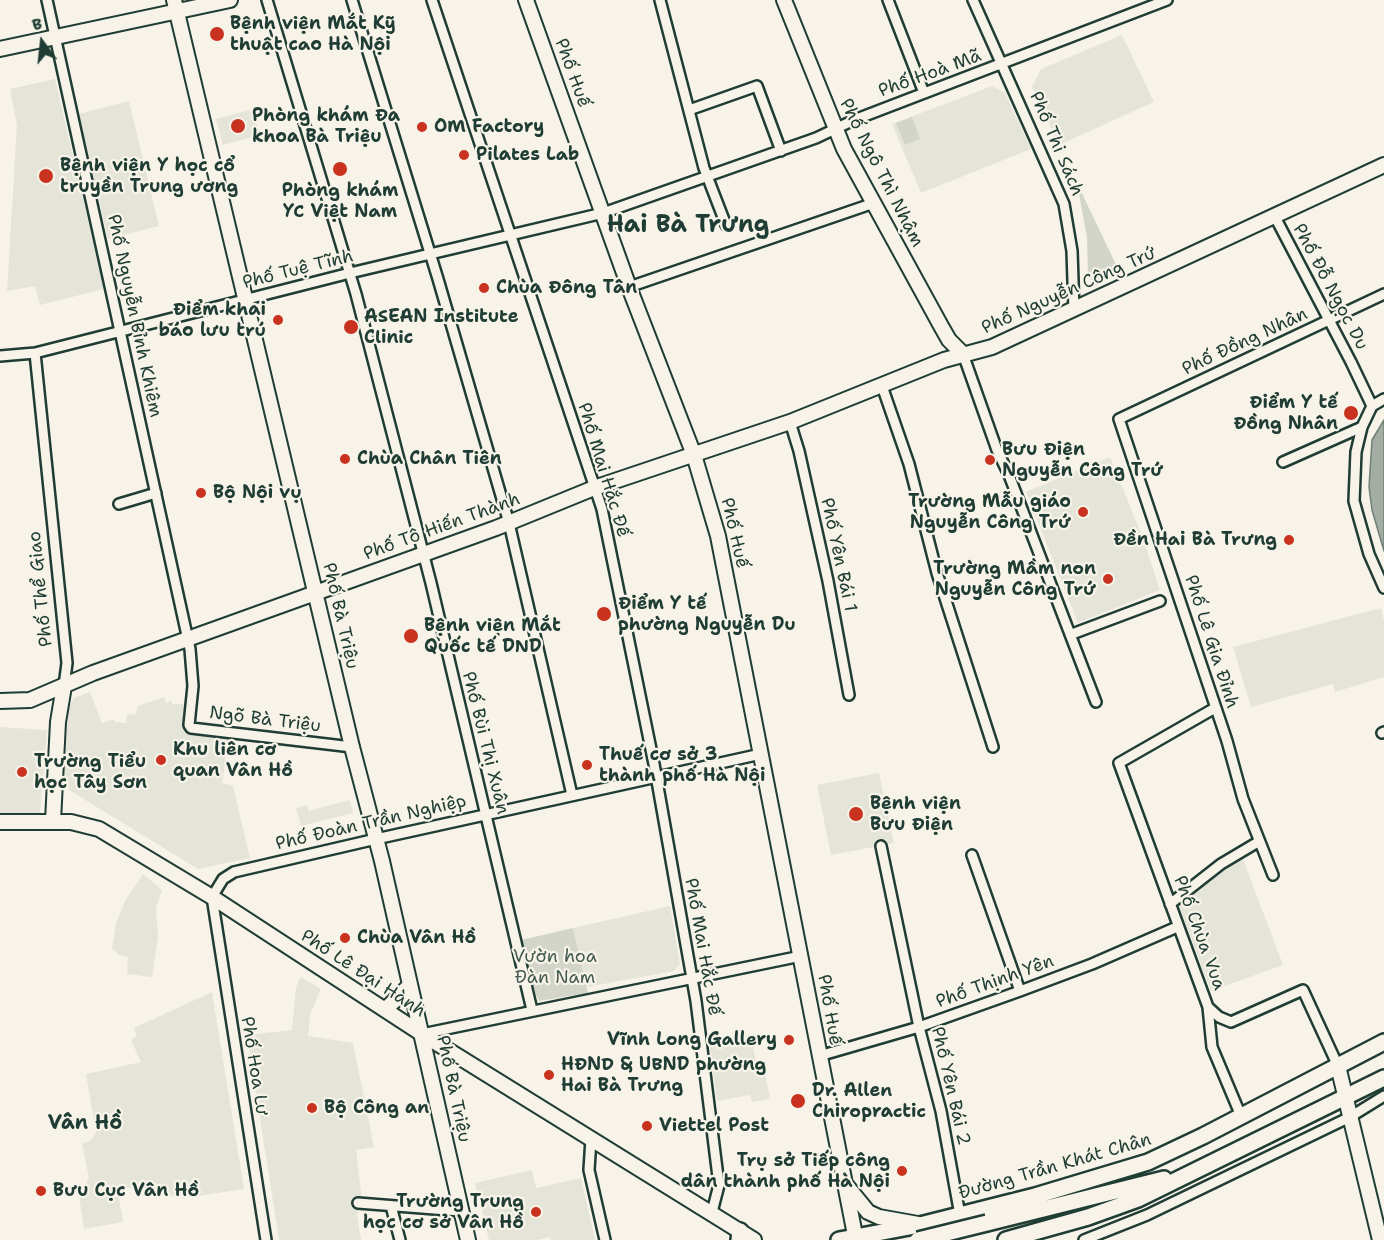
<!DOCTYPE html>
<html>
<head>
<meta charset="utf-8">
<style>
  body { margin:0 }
  #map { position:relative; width:1384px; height:1240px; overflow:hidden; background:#f7f3e8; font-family:"Shantell Sans",sans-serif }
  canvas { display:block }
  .north { position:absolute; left:12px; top:12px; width:60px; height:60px; -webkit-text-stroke:4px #f7f3e8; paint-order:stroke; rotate:345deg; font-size:16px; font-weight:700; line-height:24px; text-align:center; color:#1f3d34 }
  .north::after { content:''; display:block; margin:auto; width:21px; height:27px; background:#1f3d34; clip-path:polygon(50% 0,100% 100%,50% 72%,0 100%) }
</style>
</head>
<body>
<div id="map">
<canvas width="1384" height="1240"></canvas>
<div class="north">B</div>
</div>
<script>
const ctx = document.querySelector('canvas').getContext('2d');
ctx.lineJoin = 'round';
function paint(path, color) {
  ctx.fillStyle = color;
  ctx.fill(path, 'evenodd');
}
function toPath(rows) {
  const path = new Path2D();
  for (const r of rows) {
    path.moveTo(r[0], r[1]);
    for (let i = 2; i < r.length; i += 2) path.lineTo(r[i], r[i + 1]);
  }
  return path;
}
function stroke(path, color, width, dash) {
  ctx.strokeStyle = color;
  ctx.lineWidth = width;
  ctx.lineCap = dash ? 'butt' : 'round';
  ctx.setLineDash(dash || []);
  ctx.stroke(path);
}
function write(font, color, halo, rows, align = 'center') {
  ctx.font = font + ' "Shantell Sans",sans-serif';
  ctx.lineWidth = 4.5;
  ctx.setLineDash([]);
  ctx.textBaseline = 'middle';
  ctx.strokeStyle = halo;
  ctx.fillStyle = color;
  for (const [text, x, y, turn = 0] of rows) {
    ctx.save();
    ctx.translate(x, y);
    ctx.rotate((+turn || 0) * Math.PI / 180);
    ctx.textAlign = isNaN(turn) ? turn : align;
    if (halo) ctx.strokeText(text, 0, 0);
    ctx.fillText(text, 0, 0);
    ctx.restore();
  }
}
paint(toPath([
  [1122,35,1154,102,1059,145,1032,87,1041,69],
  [55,79,104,289,40,305,35,286,7,291,17,125,10,89],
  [992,86,1005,93,1031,149,921,193,892,124],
  [129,101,159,226,108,239,79,114],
  [253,109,260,135,223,145,216,119],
  [1110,457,1141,533,1160,590,1078,623,1026,492],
  [1381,608,1384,621,1384,677,1335,692,1333,684,1251,707,1233,647],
  [90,692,102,723,114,719,115,722,126,723,127,714,135,715,138,706,164,697,166,703,172,701,172,704,187,704,186,729,229,734,222,783,233,786,250,858,198,869,69,790,64,781,68,709,74,698],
  [0,727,47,730,40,813,0,813],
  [879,773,894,843,831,855,817,785],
  [350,800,353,813,301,826,296,808,307,805,308,811],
  [1241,854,1283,965,1211,991,1177,900],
  [143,874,162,890,156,908,158,937,152,977,127,974,128,957,119,955,112,948,116,923,125,901],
  [670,906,680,964,674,971,587,987,573,928],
  [301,977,321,989,310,1015,308,1036,353,1043,374,1147,356,1150,362,1201,357,1215,361,1240,279,1240,247,1035,292,1030,296,987],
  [212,992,244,1189,184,1198,128,1187,119,1198,123,1222,84,1229,79,1196,89,1178,82,1143,90,1141,96,1133,86,1074,141,1062,131,1040,137,1036,134,1028],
  [751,1034,756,1062,763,1061,770,1099,752,1102,750,1095,717,1101,709,1040,726,1040],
  [532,1170,536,1188,581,1178,595,1240,551,1240,550,1237,537,1240,489,1240,475,1183]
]), '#e5e4d9');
paint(toPath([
  [912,117,920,139,905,145,896,123],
  [1077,183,1120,273,1096,285,1088,277,1087,238],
  [573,928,588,993,539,1001,533,989,521,940]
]), '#d3d5ca');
const water = toPath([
  [1384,420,1384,551,1372,510,1369,487,1372,440,1384,420]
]);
paint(water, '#a4ada3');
stroke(water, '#6f8077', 1.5);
const street = toPath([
  [47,0,190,649,193,686,189,725,191,728,352,747],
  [267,0,356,294,431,583,532,1010],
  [352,0,438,279,509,523,572,795],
  [432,0,602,509,654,764,696,1001,719,1185,712,1212],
  [660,0,704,168,726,225],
  [888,0,924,93],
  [973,0,1064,204,1072,251,1074,311],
  [689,110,757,86,781,151],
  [1274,215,1351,362,1372,406],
  [629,287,874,203],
  [35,353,67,663,64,686],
  [963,354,997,450,1009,475,1096,702],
  [0,356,35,353,350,273,603,213,816,138,854,120,1167,0],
  [882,386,909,464,937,573,993,747],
  [1384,399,1372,406,1362,427,1356,452,1354,501,1369,554,1384,588],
  [790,422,799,451,828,581,849,695],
  [1283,462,1362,427],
  [119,504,156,493],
  [1072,634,1160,601],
  [1215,708,1119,763,1208,1007,1212,1047,1241,1116],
  [1382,733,1384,732],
  [881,846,919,1027,941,1111,960,1215],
  [972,855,1020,991],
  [1273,875,1243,799,1227,741,1119,419,1384,294],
  [1170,904,1221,864,1258,842],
  [1208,1007,1219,1017,1231,1022,1303,990,1338,1066],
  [422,1034,801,956],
  [819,1056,919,1027,1020,991,1092,964,1177,927],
  [591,1139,589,1170,605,1240],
  [358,1203,460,1211],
  [391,1206,400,1240],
  [266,1240,212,897,223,879,234,872,376,839,761,754],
  [1084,1240,1147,1215,1350,1117,1384,1096]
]);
const secondary = toPath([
  [174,0,352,747,382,861,468,1240],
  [526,0,629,287,694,455,718,536,856,1240],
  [784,0,844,149,941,326,949,340,963,354],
  [0,49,230,0],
  [0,701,30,700,93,673,496,528,594,488,790,422,944,360,992,347,1384,165],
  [53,821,58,722,64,686],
  [0,822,71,822,99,829,212,897,422,1034,754,1240],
  [386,1009,410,985],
  [1338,1066,1380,1240],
  [846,1185,868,1212,879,1217,918,1224]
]);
const primary = toPath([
  [987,1223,1164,1179],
  [739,1240,740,1231],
  [839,1240,920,1225,1035,1196,1148,1162,1203,1136,1384,1042],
  [1006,1240,1088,1217,1138,1199,1384,1078]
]);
stroke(street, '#1f3d34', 14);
stroke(secondary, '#1f3d34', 18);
stroke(primary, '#1f3d34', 20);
stroke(street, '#f7f3e8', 9);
stroke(secondary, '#f7f3e8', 14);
stroke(primary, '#f7f3e8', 15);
const primaryBridge = toPath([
  [918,1240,987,1223]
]);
stroke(primaryBridge, '#1f3d34', 20, []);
stroke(primaryBridge, '#f7f3e8', 15);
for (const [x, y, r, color] of [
  [217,34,8,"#c8321e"],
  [238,126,8,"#c8321e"],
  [422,127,6,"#c8321e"],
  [464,155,6,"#c8321e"],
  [340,169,8,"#c8321e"],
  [46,176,8,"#c8321e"],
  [484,288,6,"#c8321e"],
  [278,320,6,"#c8321e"],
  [351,327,8,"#c8321e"],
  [1351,413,8,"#c8321e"],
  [345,459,6,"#c8321e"],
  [990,460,6,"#c8321e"],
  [201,493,6,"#c8321e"],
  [1083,512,6,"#c8321e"],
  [1289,540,6,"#c8321e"],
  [1108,579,6,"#c8321e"],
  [604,614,8,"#c8321e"],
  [411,636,8,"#c8321e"],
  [161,760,6,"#c8321e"],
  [587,765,6,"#c8321e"],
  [22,772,6,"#c8321e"],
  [856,814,8,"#c8321e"],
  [345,938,6,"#c8321e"],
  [789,1040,6,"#c8321e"],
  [549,1075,6,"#c8321e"],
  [798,1101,8,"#c8321e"],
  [312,1108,6,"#c8321e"],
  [647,1126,6,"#c8321e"],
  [902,1171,6,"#c8321e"],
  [41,1191,6,"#c8321e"],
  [536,1212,6,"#c8321e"]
]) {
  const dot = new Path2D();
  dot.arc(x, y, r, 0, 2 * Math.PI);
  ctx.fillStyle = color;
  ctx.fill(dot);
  stroke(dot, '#f7f3e8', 2);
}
write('bold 18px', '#1f3d34', '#f7f3e8', [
  ["Bệnh viện Mắt Kỹ",230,24],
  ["thuật cao Hà Nội",230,45],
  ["Phòng khám Đa",252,116],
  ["khoa Bà Triệu",252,137],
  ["OM Factory",434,127],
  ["Pilates Lab",476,155],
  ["Bệnh viện Y học cổ",60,166],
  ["truyền Trung ương",60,187],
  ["Phòng khám",340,191,"center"],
  ["YC Việt Nam",340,212,"center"],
  ["Chùa Đông Tân",496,288],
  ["Điểm khai",266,310,"right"],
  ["báo lưu trú",266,331,"right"],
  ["ASEAN Institute",364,317],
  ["Clinic",364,338],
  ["Điểm Y tế",1338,403,"right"],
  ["Đồng Nhân",1338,424,"right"],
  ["Bưu Điện",1002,450],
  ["Nguyễn Công Trứ",1002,471],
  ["Chùa Chân Tiên",357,459],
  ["Bộ Nội vụ",213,493],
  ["Trường Mẫu giáo",1071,502,"right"],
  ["Nguyễn Công Trứ",1071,523,"right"],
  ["Đền Hai Bà Trưng",1277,540,"right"],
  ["Trường Mầm non",1096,569,"right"],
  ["Nguyễn Công Trứ",1096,590,"right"],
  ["Điểm Y tế",618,604],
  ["phường Nguyễn Du",618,625],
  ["Bệnh viện Mắt",424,626],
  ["Quốc tế DND",424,647],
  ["Khu liên cơ",173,750],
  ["quan Vân Hồ",173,771],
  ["Thuế cơ sở 3",599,755],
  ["thành phố Hà Nội",599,776],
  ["Trường Tiểu",34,762],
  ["học Tây Sơn",34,783],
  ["Bệnh viện",870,804],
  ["Bưu Điện",870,825],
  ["Chùa Vân Hồ",357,938],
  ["Vĩnh Long Gallery",777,1040,"right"],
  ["HĐND & UBND phường",561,1065],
  ["Hai Bà Trưng",561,1086],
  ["Dr. Allen",812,1091],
  ["Chiropractic",812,1112],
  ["Bộ Công an",324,1108],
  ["Viettel Post",659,1126],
  ["Trụ sở Tiếp công",890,1161,"right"],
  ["dân thành phố Hà Nội",890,1182,"right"],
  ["Bưu Cục Vân Hồ",53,1191],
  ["Trường Trung",524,1202,"right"],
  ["học cơ sở Vân Hồ",524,1223,"right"]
], 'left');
write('18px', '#1f3d34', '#f7f3e8', [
  ["Phố Huế",572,73,70],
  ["Phố Hoà Mã",930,74,-20],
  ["Phố Thi Sách",1056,144,67],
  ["Phố Ngô Thì Nhậm",881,173,63],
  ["Phố Tuệ Tĩnh",298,270,-14],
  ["Phố Đỗ Ngọc Du",1330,287,62],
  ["Phố Nguyễn Công Trứ",1069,291,-24],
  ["Phố Nguyễn Bỉnh Khiêm",134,316,78],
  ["Phố Đồng Nhân",1245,342,-25],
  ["Phố Mai Hắc Đế",603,470,73],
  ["Phố Tô Hiến Thành",442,527,-20],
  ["Phố Huế",734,533,77],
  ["Phố Yên Bái 1",838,555,78],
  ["Phố Thể Giao",41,589,-96],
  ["Phố Bà Triệu",340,616,77],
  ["Phố Lê Gia Đỉnh",1211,642,72],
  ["Ngõ Bà Triệu",265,720,7],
  ["Phố Bùi Thị Xuân",485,743,76],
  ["Phố Đoàn Trần Nghiệp",371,823,-13],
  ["Phố Chùa Vua",1199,933,70],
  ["Phố Mai Hắc Đế",702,947,80],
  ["Phố Lê Đại Hành",363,974,33],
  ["Phố Thịnh Yên",995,982,-20],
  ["Phố Huế",829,1010,80],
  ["Phố Hoa Lư",254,1066,81],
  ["Phố Yên Bái 2",950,1086,77],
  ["Phố Bà Triệu",453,1089,78],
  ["Đường Trần Khát Chân",1055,1167,-16]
]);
write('18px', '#435b52', '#f7f3e8', [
  ["Vườn hoa",555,957],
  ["Đàn Nam",555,978]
]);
write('bold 20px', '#1f3d34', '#f7f3e8', [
  ["Vân Hồ",85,1124]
]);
write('bold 24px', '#1f3d34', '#f7f3e8', [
  ["Hai Bà Trưng",688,226]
]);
</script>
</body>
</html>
